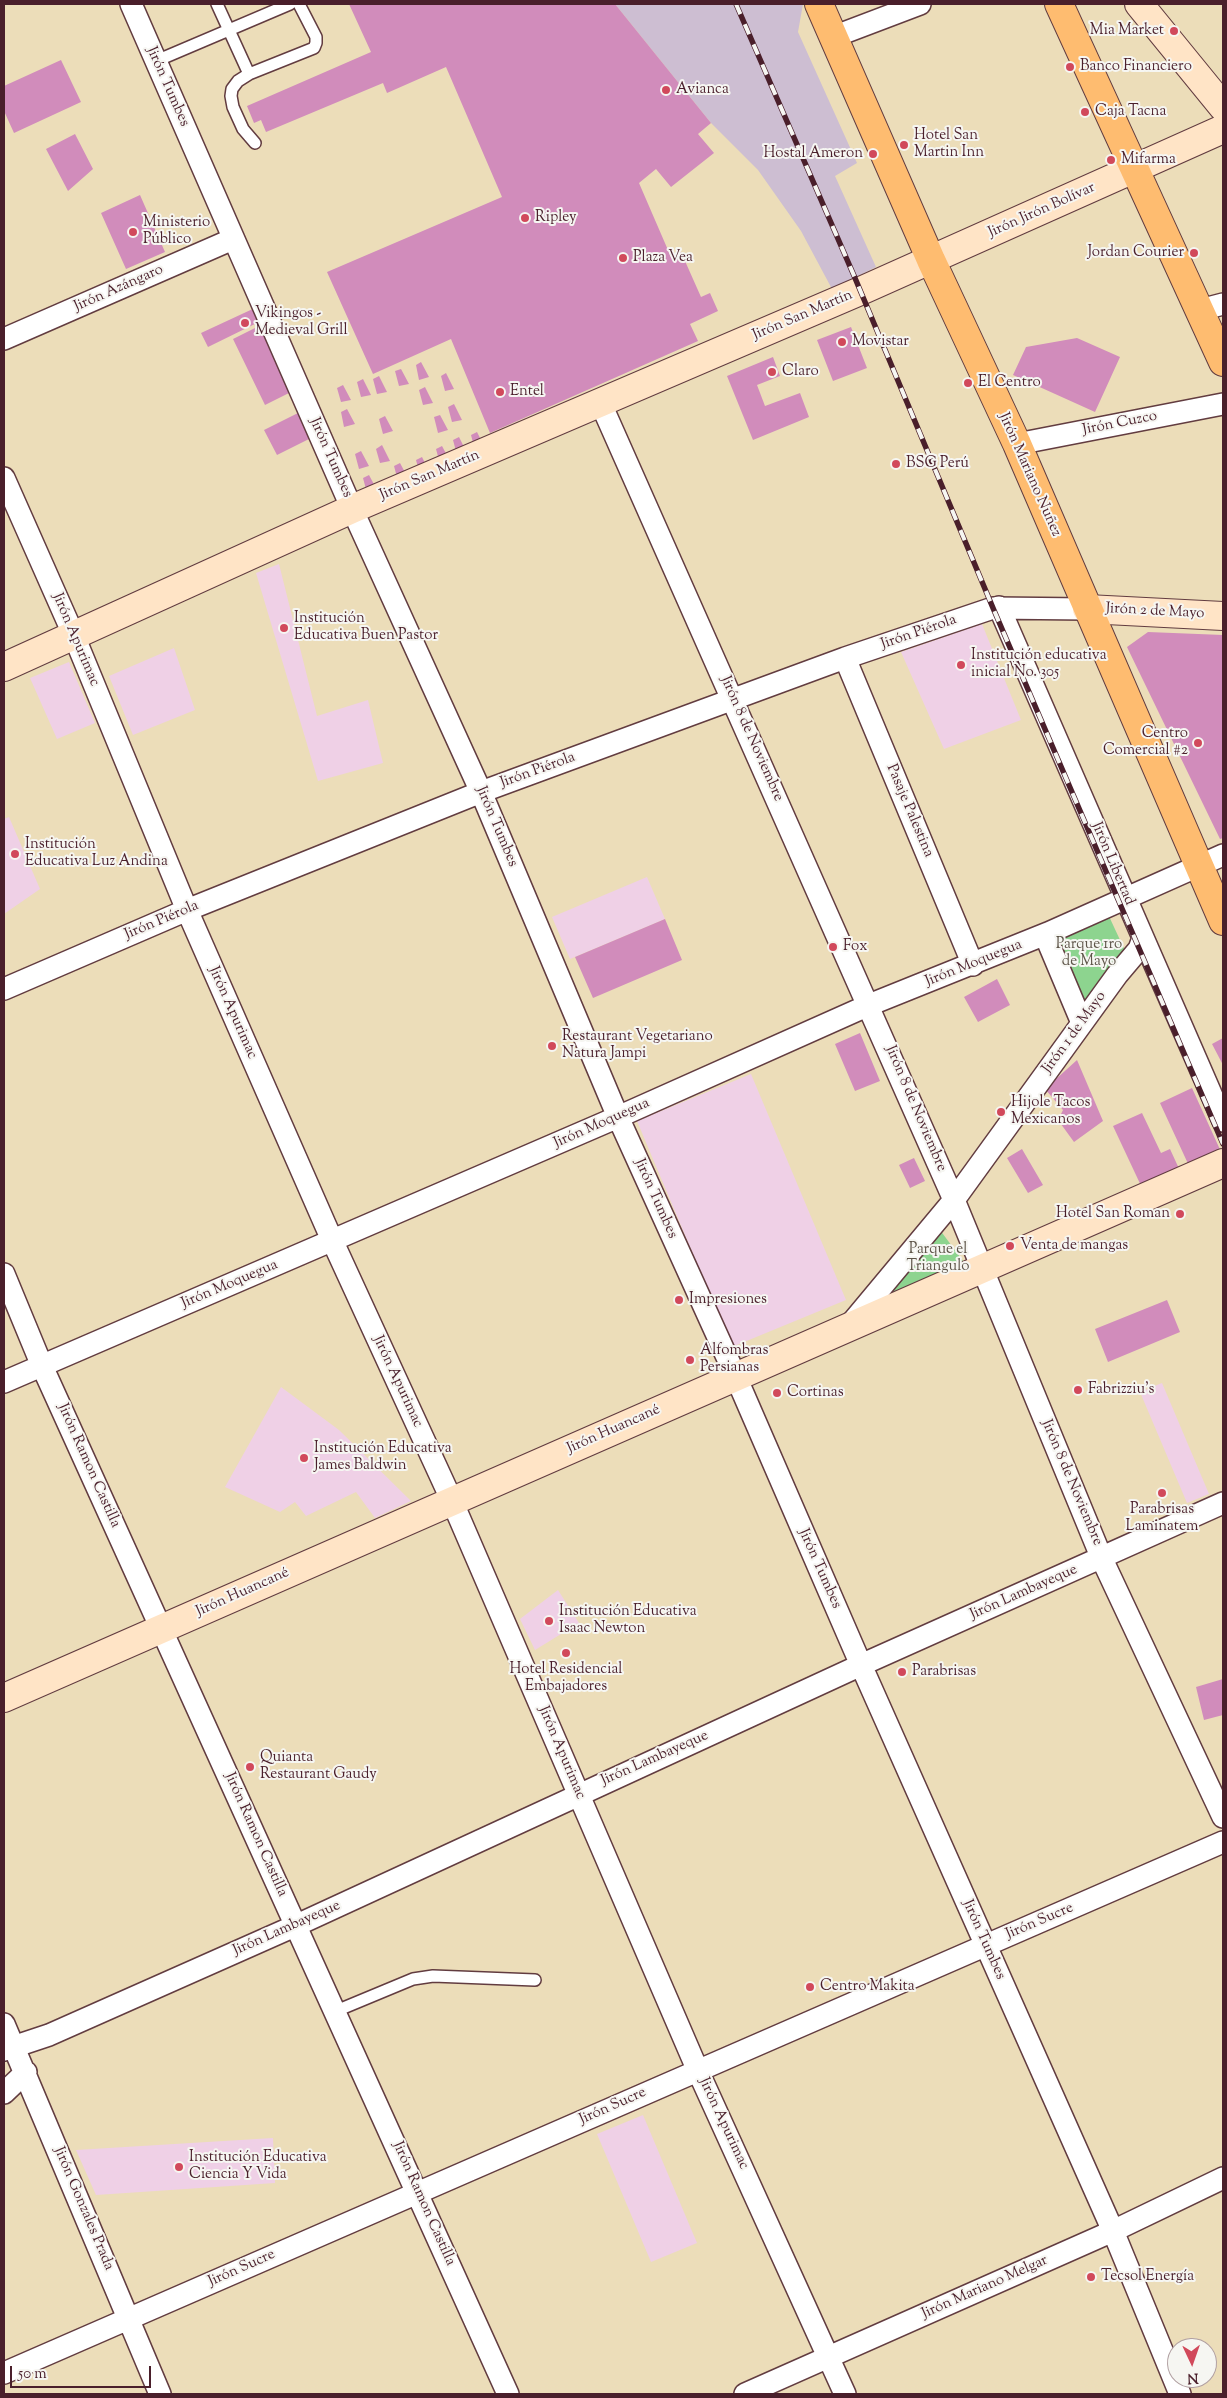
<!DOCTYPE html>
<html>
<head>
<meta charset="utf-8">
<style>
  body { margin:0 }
  #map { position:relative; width:1227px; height:2398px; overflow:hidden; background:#ecddb9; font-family:"Sorts Mill Goudy",serif }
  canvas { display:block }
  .frame { position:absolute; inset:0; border:5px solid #4a1f2b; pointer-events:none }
  .north { position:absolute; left:1167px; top:2338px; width:50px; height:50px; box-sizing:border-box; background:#f6f6f2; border:1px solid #b1a0a2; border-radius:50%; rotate:177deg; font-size:14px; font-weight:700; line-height:20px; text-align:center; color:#4a1f2b }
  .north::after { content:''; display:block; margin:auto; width:18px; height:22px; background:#d1495b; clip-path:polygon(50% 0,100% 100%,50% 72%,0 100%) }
  .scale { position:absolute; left:10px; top:2366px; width:141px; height:22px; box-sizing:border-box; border:2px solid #4a1f2b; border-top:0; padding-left:6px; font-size:15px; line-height:18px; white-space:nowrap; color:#4a1f2b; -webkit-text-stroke:4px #f6f6f2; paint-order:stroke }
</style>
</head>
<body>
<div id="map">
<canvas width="1227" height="2398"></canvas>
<div class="frame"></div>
<div class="north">N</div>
<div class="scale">50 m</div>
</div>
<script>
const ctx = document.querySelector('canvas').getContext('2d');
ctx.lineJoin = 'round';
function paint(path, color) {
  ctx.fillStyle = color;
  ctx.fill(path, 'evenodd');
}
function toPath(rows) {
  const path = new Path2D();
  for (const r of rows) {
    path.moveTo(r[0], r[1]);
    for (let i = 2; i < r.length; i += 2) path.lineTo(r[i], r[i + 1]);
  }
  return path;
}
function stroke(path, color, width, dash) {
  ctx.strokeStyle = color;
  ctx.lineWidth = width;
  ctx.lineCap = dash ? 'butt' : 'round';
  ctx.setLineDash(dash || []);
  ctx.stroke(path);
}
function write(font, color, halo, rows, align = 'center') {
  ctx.font = font + ' "Sorts Mill Goudy",serif';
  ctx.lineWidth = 4;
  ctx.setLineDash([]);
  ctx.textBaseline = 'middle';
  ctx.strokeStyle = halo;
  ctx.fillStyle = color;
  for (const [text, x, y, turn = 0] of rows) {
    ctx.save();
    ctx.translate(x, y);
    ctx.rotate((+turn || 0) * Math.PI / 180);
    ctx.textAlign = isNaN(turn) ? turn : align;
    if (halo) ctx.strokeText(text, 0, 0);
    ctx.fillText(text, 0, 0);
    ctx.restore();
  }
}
paint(toPath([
  [279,564,317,716,368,700,383,763,318,781,256,573],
  [982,624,1021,720,944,749,901,652],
  [174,648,195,710,133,735,109,676],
  [69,662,95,723,57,739,30,678],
  [9,817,40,889,4,914,4,819],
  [647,877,665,919,570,959,552,917],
  [751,1074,846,1300,732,1347,637,1121],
  [1162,1383,1209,1494,1187,1503,1140,1392],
  [281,1387,339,1430,411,1501,375,1518,356,1492,306,1516,295,1502,280,1512,225,1487],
  [558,1590,579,1623,535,1650,520,1619],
  [643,2115,697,2243,651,2262,597,2134],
  [273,2138,275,2183,96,2195,76,2150]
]), '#efd0e6');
paint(toPath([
  [615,4,803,4,798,32,857,163,835,176,876,267,832,289,801,231,758,170,711,123]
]), '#cdbed2');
paint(toPath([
  [1107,912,1127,955,1082,1016,1049,938],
  [940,1230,966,1265,884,1303]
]), '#8dd48f');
paint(toPath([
  [349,4,615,4,711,123,698,134,714,153,671,187,656,169,639,183,671,257,681,252,701,297,710,293,718,311,690,324,698,341,490,433,451,339,373,374,327,272,502,197,446,67,387,93,383,83,266,132,261,120,254,123,247,106,371,52],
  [61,60,81,102,14,133,4,111,4,86],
  [75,134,93,169,68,191,46,149],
  [140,195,165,252,126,269,101,213],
  [257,307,263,320,208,347,201,333],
  [263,324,295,390,265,405,233,339],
  [851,327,867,368,833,381,817,340],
  [1077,338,1120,357,1095,412,1013,375,1026,347],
  [773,357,780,376,757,385,765,406,800,393,809,417,753,440,727,376],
  [421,362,429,377,419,380,416,365],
  [401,369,409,384,399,386,395,371],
  [446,373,454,389,445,391,441,376],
  [379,376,387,392,377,394,373,379],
  [363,379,371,395,361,397,357,382],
  [343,385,351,400,341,402,337,388],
  [425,387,433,403,423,405,419,390],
  [454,404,462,420,452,422,448,407],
  [347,409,355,424,344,427,341,412],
  [300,412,313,437,277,455,264,430],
  [440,415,448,430,438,433,434,417],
  [385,416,393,431,383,434,379,419],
  [477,432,485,448,475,450,471,435],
  [459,437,467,453,457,455,453,440],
  [382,445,390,461,380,463,376,449],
  [442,446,450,461,440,464,436,449],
  [361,451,369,466,359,469,355,454],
  [422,457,430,473,420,475,416,460],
  [400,463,408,478,398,481,394,466],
  [369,475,377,490,367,493,363,478],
  [1148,632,1223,635,1223,838,1220,839,1127,647],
  [665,919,682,960,593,998,575,957],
  [997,979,1010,1005,978,1022,964,997],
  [860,1033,880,1081,855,1091,835,1044],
  [1223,1038,1223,1065,1212,1044],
  [1077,1060,1103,1121,1074,1142,1058,1120,1063,1110,1045,1089],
  [1192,1088,1222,1154,1190,1168,1160,1103],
  [1142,1113,1161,1153,1170,1149,1181,1173,1143,1190,1113,1126],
  [1022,1149,1043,1185,1028,1193,1007,1158],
  [914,1158,925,1181,910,1188,899,1165],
  [1167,1300,1180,1332,1108,1362,1095,1329],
  [1223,1679,1223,1715,1204,1720,1196,1687]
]), '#d18cbb');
const lane = toPath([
  [217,4,249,74],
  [156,61,290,4],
  [255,143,243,129,233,107,231,96,232,89,238,81,249,74,314,48,316,43,316,37,299,4],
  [336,2011,413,1979,433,1976,535,1980]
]);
const street = toPath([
  [131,4,352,509,481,792,618,1117,736,1377,861,1665,1113,2231,1180,2394],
  [833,37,920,4],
  [1200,310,1223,304],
  [4,339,233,239],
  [601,404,954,1200,1102,1559,1223,1817],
  [1017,444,1223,404],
  [4,478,74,636,187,910,332,1240,452,1501,698,2071,845,2394],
  [999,607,1223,1121],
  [845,658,973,965],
  [1045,935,1082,1023],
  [4,989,187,910,481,792,845,658,993,608,1087,609],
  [4,1274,42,1366,508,2394],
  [849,1326,954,1200,1117,975,1139,949,1143,938],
  [4,1382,618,1117,869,1005,1048,933,1223,855],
  [4,2024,160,2394],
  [4,2050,49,2035,297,1925,861,1665,1223,1503],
  [4,2093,26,2072],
  [4,2373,1223,1842],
  [745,2394,1113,2231,1223,2178]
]);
const secondary = toPath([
  [1139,4,1223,107],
  [1087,609,1223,616],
  [4,667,352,509,865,289,1223,129],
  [4,1698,1223,1163]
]);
const primary = toPath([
  [819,4,931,260,1017,444,1223,921],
  [1059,4,1223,362]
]);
stroke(lane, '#623c40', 14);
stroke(street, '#623c40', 24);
stroke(secondary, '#623c40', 30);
stroke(primary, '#623c40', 30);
stroke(lane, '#fff', 11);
stroke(street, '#fff', 21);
stroke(secondary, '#ffe4c6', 28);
stroke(primary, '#febc70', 28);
const rail = toPath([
  [736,4,855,278,993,608,1223,1144]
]);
stroke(rail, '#4a1f2b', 5.5);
stroke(rail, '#f6f6f2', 4, [11]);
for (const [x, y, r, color] of [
  [1174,31,5,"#d1495b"],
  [1070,67,5,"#d1495b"],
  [666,90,5,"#d1495b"],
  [1085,112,5,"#d1495b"],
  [904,145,5,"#d1495b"],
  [873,154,5,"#d1495b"],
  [1111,160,5,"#d1495b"],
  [525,218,5,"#d1495b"],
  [133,232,5,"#d1495b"],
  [1194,253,5,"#d1495b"],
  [623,258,5,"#d1495b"],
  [245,323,5,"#d1495b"],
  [842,342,5,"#d1495b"],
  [772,372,5,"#d1495b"],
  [968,383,5,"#d1495b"],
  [500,392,5,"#d1495b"],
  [896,464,5,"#d1495b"],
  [284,628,5,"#d1495b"],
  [961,665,5,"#d1495b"],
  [1198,743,5,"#d1495b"],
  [15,854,5,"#d1495b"],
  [833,947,5,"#d1495b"],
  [552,1046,5,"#d1495b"],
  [1001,1112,5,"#d1495b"],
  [1180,1214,5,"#d1495b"],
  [1010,1246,5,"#d1495b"],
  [679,1300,5,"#d1495b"],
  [690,1360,5,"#d1495b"],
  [1078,1390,5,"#d1495b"],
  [777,1393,5,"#d1495b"],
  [304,1458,5,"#d1495b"],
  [1162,1493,5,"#d1495b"],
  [549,1621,5,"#d1495b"],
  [566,1653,5,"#d1495b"],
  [902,1672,5,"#d1495b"],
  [250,1767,5,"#d1495b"],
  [810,1987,5,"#d1495b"],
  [179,2167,5,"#d1495b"],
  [1091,2277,5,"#d1495b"]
]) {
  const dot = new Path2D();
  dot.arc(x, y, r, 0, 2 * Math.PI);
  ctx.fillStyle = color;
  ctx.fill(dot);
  stroke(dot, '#f6f6f2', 2);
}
write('15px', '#4a1f2b', '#f6f6f2', [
  ["Mia Market",1164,31,"right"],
  ["Banco Financiero",1080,67],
  ["Avianca",676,90],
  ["Caja Tacna",1095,112],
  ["Hotel San",914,136],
  ["Martin Inn",914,153],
  ["Hostal Ameron",863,154,"right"],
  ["Mifarma",1121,160],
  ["Ripley",535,218],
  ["Ministerio",143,223],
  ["Público",143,240],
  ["Jordan Courier",1184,253,"right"],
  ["Plaza Vea",633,258],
  ["Vikingos -",255,314],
  ["Medieval Grill",255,331],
  ["Movistar",852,342],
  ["Claro",782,372],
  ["El Centro",978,383],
  ["Entel",510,392],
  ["BSG Perú",906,464],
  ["Institución",294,619],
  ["Educativa Buen Pastor",294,636],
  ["Institución educativa",971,656],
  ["inicial No. 305",971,673],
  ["Centro",1188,734,"right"],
  ["Comercial #2",1188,751,"right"],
  ["Institución",25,845],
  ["Educativa Luz Andina",25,862],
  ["Fox",843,947],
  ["Restaurant Vegetariano",562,1037],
  ["Natura Jampi",562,1054],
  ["Hijole Tacos",1011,1103],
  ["Mexicanos",1011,1120],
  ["Hotel San Roman",1170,1214,"right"],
  ["Venta de mangas",1020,1246],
  ["Impresiones",689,1300],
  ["Alfombras",700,1351],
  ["Persianas",700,1368],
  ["Fabrizziu's",1088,1390],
  ["Cortinas",787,1393],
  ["Institución Educativa",314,1449],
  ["James Baldwin",314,1466],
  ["Parabrisas",1162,1510,"center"],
  ["Laminatem",1162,1527,"center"],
  ["Institución Educativa",559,1612],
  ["Isaac Newton",559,1629],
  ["Hotel Residencial",566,1670,"center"],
  ["Embajadores",566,1687,"center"],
  ["Parabrisas",912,1672],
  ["Quianta",260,1758],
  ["Restaurant Gaudy",260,1775],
  ["Centro Makita",820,1987],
  ["Institución Educativa",189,2158],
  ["Ciencia Y Vida",189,2175],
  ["Tecsol Energía",1101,2277]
], 'left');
write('15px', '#4a1f2b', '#f6f6f2', [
  ["Jirón Tumbes",167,87,66],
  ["Jirón Jirón Bolívar",1042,211,-24],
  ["Jirón Azángaro",119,289,-24],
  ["Jirón San Martín",803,316,-23],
  ["Jirón Cuzco",1120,424,-11],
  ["Jirón Tumbes",330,458,66],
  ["Jirón Mariano Nuñez",1029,475,66],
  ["Jirón San Martín",430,476,-23],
  ["Jirón 2 de Mayo",1155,612,3],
  ["Jirón Piérola",919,633,-19],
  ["Jirón Apurimac",75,640,67],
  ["Jirón 8 de Noviembre",751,739,66],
  ["Jirón Piérola",538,771,-20],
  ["Pasaje Palestina",909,811,67],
  ["Jirón Tumbes",496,827,67],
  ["Jirón Libertad",1112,864,67],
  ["Jirón Piérola",162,921,-23],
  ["Jirón Moquegua",974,964,-22],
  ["Jirón Apurimac",232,1013,66],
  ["Jirón 1 de Mayo",1075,1033,-54],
  ["Jirón 8 de Noviembre",915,1109,67],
  ["Jirón Moquegua",602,1124,-24],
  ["Jirón Tumbes",655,1199,66],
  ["Jirón Moquegua",230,1285,-23],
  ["Jirón Apurimac",397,1382,65],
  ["Jirón Huancané",614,1430,-24],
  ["Jirón Ramon Castilla",88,1466,66],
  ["Jirón 8 de Noviembre",1071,1483,67],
  ["Jirón Tumbes",819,1569,66],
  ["Jirón Huancané",243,1593,-24],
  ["Jirón Lambayeque",1024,1593,-24],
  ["Jirón Apurimac",561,1753,67],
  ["Jirón Lambayeque",655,1759,-24],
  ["Jirón Ramon Castilla",255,1835,66],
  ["Jirón Sucre",1040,1922,-23],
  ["Jirón Lambayeque",287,1929,-24],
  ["Jirón Tumbes",983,1940,66],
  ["Jirón Sucre",613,2107,-24],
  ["Jirón Apurimac",723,2124,65],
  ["Jirón Ramon Castilla",423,2204,66],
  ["Jirón Gonzales Prada",83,2209,67],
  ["Jirón Sucre",242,2269,-24],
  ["Jirón Mariano Melgar",985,2288,-24]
]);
write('15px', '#5e5549', '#f6f6f2', [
  ["Parque 1ro",1089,945],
  ["de Mayo",1089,962],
  ["Parque el",938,1250],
  ["Triangulo",938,1267]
]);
</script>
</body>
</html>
